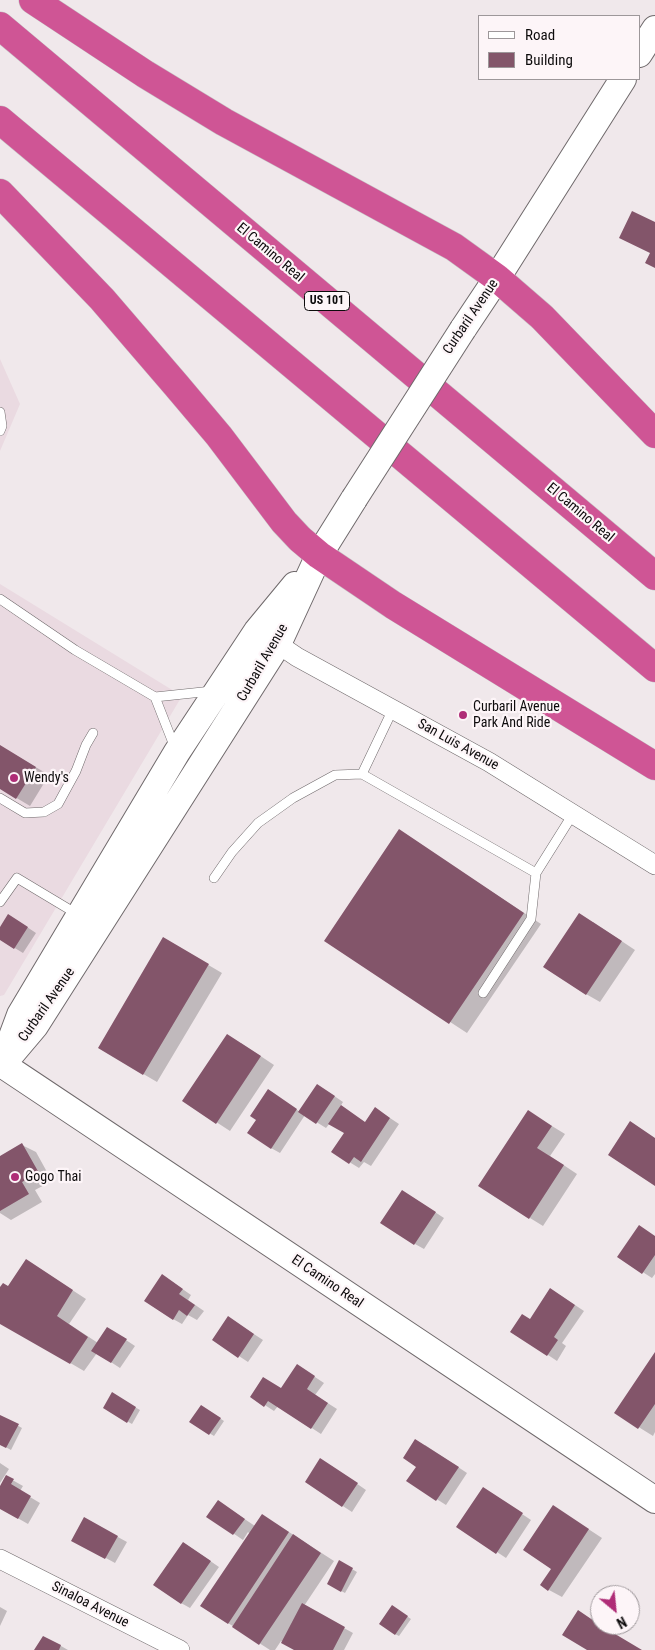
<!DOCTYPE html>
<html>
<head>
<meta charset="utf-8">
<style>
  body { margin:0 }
  #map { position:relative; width:655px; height:1650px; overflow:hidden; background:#f0e8eb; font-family:"Roboto Condensed",sans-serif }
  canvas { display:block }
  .legend { position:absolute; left:478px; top:15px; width:162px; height:65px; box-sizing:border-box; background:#fdf5f8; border:1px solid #9d979a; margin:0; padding:6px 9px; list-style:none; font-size:15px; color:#0d0b0c }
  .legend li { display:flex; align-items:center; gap:10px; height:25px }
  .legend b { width:25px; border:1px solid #9d979a }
  .north { position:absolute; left:590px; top:1585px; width:50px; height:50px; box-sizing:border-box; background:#fdf5f8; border:1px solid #9d979a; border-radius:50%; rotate:152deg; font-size:14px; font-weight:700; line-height:20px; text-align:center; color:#0d0b0c }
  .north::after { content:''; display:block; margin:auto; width:18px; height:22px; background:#af2d77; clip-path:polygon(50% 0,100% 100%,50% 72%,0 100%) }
</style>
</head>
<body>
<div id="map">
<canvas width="655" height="1650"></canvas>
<ul class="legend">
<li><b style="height:6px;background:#fff"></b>Road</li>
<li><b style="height:14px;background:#83556a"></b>Building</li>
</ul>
<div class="north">N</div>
</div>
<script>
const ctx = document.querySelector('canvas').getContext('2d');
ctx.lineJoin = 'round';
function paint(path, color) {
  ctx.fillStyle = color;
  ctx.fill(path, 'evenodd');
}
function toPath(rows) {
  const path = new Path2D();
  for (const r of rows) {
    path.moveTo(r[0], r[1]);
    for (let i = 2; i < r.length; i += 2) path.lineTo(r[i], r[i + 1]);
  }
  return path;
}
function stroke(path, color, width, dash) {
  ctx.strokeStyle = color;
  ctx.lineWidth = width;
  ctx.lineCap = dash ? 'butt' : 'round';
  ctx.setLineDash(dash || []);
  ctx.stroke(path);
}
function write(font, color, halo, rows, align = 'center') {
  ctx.font = font + ' "Roboto Condensed",sans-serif';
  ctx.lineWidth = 4.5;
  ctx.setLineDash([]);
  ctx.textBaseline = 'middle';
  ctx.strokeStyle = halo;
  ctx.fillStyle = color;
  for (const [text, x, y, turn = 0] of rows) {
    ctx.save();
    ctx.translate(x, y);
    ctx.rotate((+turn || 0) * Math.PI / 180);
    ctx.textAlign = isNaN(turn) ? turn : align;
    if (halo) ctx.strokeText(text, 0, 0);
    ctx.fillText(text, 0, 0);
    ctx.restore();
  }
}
paint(toPath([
  [0,359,20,404,0,451],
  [0,584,182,696,4,995,0,996]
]), '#eadae1');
paint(toPath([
  [0,746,49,775,30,806,0,788],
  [399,831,541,924,467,1033,326,941],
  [18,921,36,933,23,953,0,939,0,929],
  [593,922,635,950,600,1002,586,994],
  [164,939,222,973,157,1082,99,1048],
  [241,1043,274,1065,230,1131,184,1101],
  [327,1091,343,1102,340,1107,366,1123,384,1114,399,1124,371,1166,364,1162,359,1168,333,1152,345,1133,330,1123,326,1128,305,1115,280,1153,271,1148,277,1096,300,1112],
  [529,1112,565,1134,550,1156,577,1174,543,1226,530,1218],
  [22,1145,36,1152,52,1181,35,1190,42,1202,11,1220,0,1213,0,1157],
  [412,1197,444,1218,424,1249,415,1244],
  [655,1236,655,1274,652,1278,619,1257],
  [40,1269,86,1299,69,1324,98,1343,117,1334,135,1346,120,1368,97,1353,84,1371,0,1322,0,1289,8,1288],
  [171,1281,191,1295,188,1300,204,1311,197,1320,188,1315,182,1324,173,1319],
  [560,1295,584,1311,562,1343,566,1346,557,1361,512,1331,531,1321],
  [237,1323,263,1340,248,1362,213,1339],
  [655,1354,655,1432,653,1436,616,1413],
  [306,1371,324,1383,315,1395,337,1409,321,1434,278,1406,274,1411,251,1396,281,1389],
  [112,1394,140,1410,132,1424,104,1408],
  [201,1406,224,1421,214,1436,191,1422],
  [1,1416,22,1428,11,1450,0,1444],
  [425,1445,467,1473,446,1505,408,1481,417,1467],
  [0,1463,9,1469,0,1483],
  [330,1465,366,1490,352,1512,306,1482],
  [7,1477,23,1486,20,1491,40,1503,28,1524,0,1508,0,1488],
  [492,1494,531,1520,506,1558,458,1526],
  [219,1502,255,1526,275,1523,334,1561,304,1606,353,1633,344,1650,296,1650,281,1641,275,1650,270,1650,228,1623,250,1534,248,1532,243,1540,208,1516],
  [567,1515,602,1538,562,1597,549,1590],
  [85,1519,127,1542,115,1563,73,1540],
  [184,1543,219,1567,190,1608,181,1603],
  [340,1562,357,1572,345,1593,328,1584],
  [0,1607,7,1611,0,1626],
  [396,1609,411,1619,399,1636,395,1634],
  [43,1637,61,1646,68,1650,35,1650]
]), '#0003');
paint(toPath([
  [632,211,655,222,655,268,645,263,650,253,619,238],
  [0,745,36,767,16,799,0,789],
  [399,829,524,913,449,1024,324,941],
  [579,913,622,941,586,995,543,967],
  [8,914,28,927,14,949,0,940,0,927],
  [163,937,209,964,143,1075,98,1048],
  [227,1034,261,1056,216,1124,182,1101],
  [317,1084,335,1096,316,1124,298,1112],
  [268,1089,297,1109,271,1149,247,1133,256,1120,250,1116],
  [341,1105,365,1122,375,1107,390,1118,361,1162,354,1157,349,1164,331,1152,344,1133,328,1124],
  [528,1110,552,1126,537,1148,564,1165,529,1219,478,1186],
  [630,1121,655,1138,655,1186,608,1155],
  [22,1143,39,1173,22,1182,29,1194,0,1211,0,1156],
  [402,1190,436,1212,414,1245,380,1223],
  [639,1225,655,1236,655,1255,642,1274,617,1257],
  [26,1259,73,1290,57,1316,88,1337,70,1364,0,1324,0,1287,3,1283,8,1286],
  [162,1274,183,1289,179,1294,195,1305,187,1316,179,1310,173,1320,144,1301],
  [550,1288,575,1305,554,1337,558,1340,547,1356,510,1332,522,1314,530,1319],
  [228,1316,254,1334,238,1358,212,1340],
  [107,1327,127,1339,111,1363,91,1351],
  [655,1352,655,1404,638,1429,614,1413],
  [297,1364,315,1376,307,1389,328,1403,311,1429,268,1401,264,1407,250,1397,263,1377,281,1388],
  [112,1392,136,1407,127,1423,103,1408],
  [201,1405,221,1418,209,1435,189,1422],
  [0,1415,19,1424,6,1448,0,1445],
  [415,1439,459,1467,436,1501,406,1481,416,1467,403,1458],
  [320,1458,358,1483,342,1507,305,1482],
  [6,1475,14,1479,11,1484,31,1496,18,1519,0,1509,0,1486],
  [483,1487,523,1513,496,1554,456,1527],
  [218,1500,245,1519,233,1535,206,1517],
  [553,1505,589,1529,548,1591,540,1585,551,1569,523,1550],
  [262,1514,289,1532,228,1624,200,1606],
  [84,1517,118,1536,105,1559,71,1541],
  [293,1534,321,1553,259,1645,232,1627],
  [183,1542,211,1561,181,1604,153,1585],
  [339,1560,353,1568,341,1592,327,1584],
  [302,1603,345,1627,333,1650,294,1650,281,1643],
  [392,1605,408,1616,395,1635,379,1624],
  [578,1610,600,1625,642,1650,587,1650,562,1635],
  [43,1636,61,1645,59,1650,34,1650]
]), '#83556a');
const service = toPath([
  [0,412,2,426,0,431],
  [0,599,75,650,155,697,212,691],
  [155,697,175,748],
  [362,774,536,873,531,919,483,993],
  [0,798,25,813,44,812,58,804,76,771,86,745,93,733],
  [536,873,573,814],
  [214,878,232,852,258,823,293,798,335,775,362,774,393,709],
  [0,902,17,878,77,914]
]);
const minor = toPath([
  [269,638,297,657,489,762,655,865],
  [0,1559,180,1650]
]);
const secondary = toPath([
  [639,54,655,29],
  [463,329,497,278,623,79],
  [7,1050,20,1015,177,752,257,631,295,585],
  [0,1063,655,1500],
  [2,1065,35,1026,278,644,319,555,354,499]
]);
const motorway = toPath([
  [33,0,145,74,224,122,454,247,497,278,542,317,655,434],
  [0,26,655,576],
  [0,120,655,668],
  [0,193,102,299,176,385,219,436,284,522,300,539,319,555,393,605,655,766]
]);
stroke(service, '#6f696b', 10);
stroke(minor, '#6f696b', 20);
stroke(secondary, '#6f696b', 28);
stroke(motorway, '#c5c4c5', 29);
stroke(service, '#fff', 9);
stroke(minor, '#fff', 19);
stroke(secondary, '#fff', 26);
stroke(motorway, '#cf5595', 28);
const secondaryBridge = toPath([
  [354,499,463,329]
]);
stroke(secondaryBridge, '#6f696b', 28, []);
stroke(secondaryBridge, '#fff', 26);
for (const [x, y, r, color] of [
  [463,715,5,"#af2d77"],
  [14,778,5,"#af2d77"],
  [15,1177,5,"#af2d77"]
]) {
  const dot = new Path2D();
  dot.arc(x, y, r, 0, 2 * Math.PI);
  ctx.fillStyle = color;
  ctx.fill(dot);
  stroke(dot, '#fdf5f8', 2);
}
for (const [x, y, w] of [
  [327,301,45]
]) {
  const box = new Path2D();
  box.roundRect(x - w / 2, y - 9.5, w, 19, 4);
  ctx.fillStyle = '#fdf5f8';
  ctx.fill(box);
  stroke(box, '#0d0b0c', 1);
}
write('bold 12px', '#0d0b0c', null, [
  ["US 101",327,301]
]);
write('14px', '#0d0b0c', '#fdf5f8', [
  ["El Camino Real",270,253,40],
  ["Curbaril Avenue",471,317,-56],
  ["El Camino Real",580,513,40],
  ["Curbaril Avenue",263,663,-60],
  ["San Luis Avenue",458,745,29],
  ["Curbaril Avenue",47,1005,-55],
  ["El Camino Real",327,1282,34],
  ["Sinaloa Avenue",90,1605,27]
]);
write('14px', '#0d0b0c', '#fdf5f8', [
  ["Curbaril Avenue",473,707],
  ["Park And Ride",473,723],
  ["Wendy's",24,778],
  ["Gogo Thai",25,1177]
], 'left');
</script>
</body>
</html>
